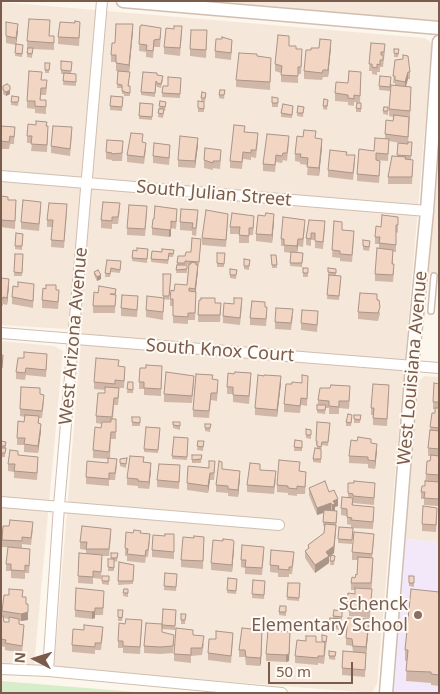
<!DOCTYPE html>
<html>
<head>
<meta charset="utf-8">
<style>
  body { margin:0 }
  #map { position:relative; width:440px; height:694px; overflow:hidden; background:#fdf6ec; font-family:"Noto Sans",sans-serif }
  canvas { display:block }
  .frame { position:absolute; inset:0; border:2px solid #7a5c4d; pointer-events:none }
  .north { position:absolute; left:10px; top:634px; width:50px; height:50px; -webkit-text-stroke:4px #fffaf3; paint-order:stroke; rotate:275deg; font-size:14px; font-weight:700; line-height:20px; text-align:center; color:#7a5c4d }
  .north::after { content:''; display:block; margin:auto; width:18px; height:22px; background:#7a5c4d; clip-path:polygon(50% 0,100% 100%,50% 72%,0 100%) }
  .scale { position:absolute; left:268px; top:662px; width:85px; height:22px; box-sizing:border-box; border:2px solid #7a5c4d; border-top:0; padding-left:6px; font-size:15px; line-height:18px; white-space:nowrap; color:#7a5c4d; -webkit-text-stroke:4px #fffaf3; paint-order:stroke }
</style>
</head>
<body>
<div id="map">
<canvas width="440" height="694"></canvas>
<div class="frame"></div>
<div class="north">N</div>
<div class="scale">50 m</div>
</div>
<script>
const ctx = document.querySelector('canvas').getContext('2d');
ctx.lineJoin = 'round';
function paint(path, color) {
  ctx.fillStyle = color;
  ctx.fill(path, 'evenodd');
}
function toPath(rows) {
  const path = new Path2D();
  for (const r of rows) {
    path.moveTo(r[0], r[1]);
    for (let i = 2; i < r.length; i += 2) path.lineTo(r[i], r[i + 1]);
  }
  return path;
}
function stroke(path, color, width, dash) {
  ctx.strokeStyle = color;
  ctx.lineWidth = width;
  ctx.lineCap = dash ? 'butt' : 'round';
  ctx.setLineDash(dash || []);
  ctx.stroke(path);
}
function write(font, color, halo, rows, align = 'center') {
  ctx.font = font + ' "Noto Sans",sans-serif';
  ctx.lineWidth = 4;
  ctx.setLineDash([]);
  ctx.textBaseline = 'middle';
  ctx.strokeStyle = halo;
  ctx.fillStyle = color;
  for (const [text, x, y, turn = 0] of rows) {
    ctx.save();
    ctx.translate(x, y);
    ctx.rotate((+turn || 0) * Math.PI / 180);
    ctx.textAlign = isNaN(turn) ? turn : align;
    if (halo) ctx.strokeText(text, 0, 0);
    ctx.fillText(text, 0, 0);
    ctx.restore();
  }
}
paint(toPath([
  [191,1,439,1,439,23],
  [1,2,425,38,430,42,432,46,378,673,377,684,372,693,54,668,82,330,1,325],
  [439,141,439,273,427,273],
  [1,341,54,346,63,351,34,667,1,664],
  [424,376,439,377,439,542,404,539,417,383]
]), '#f5e8da');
paint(toPath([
  [404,539,439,542,439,693,393,693,391,688]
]), '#f3e8fa');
paint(toPath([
  [1,681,147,693,1,693]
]), '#d8ecc9');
const service = toPath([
  [431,311,434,276]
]);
const minor = toPath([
  [1,176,427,211],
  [1,333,439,368],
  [1,502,279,525],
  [1,669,48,671,282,693],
  [48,671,59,506,102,1]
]);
const tertiary = toPath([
  [123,1,439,28],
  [386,693,412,366,427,211,439,42]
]);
stroke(service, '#d1beb0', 8);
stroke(minor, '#d1beb0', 12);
stroke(tertiary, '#d1beb0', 15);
stroke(service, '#fff', 5);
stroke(minor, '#fff', 10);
stroke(tertiary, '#fff', 12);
paint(toPath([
  [6,22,18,31,16,44,23,49,22,57,15,56,16,45,6,43],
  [140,26,161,35,160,47,154,47,153,58,146,57,146,52,139,51],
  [50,28,49,36,54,43,54,50,33,49,32,58,27,57,27,41],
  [80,29,79,46,58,44,58,37],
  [133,31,129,72,129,86,130,86,130,96,124,96,124,94,122,94,122,88,117,88,118,71,116,71,116,62,111,62,111,55,115,43],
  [182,33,180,56,164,54,164,47],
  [207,37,206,58,190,56,190,49],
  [371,43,385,51,383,67,380,67,380,72,377,72,377,75,372,74,372,71,369,71],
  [289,46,296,49,302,57,301,74,298,74,298,83,281,82,281,73,275,71,275,64],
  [232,47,231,60,215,58,215,51],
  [331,47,328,77,323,77,322,80,304,79,304,71,311,50,319,48],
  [394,53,399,53,398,57,394,57],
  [257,56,271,65,270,90,236,87,236,80],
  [395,60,410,72,410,79,408,79,406,87,411,87,410,118,408,144,412,142,411,160,413,167,412,184,388,184,388,177,397,156,398,143,405,144,389,141,388,161,376,160,380,168,379,183,357,181,357,174,374,151,385,139,385,134,393,121,393,117,389,116,389,109,395,86,395,83,393,83],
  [61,61,72,62,71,74,76,74,76,86,63,85,64,74,61,74],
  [45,63,50,63,49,73,45,73],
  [157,75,163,80,161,88,157,87,156,85,155,97,141,95,141,92],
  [181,78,180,98,162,97,163,86,168,86],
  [361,79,360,103,354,102,354,106,348,105,348,102,335,101,335,93,348,83],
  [42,80,47,88,46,95,41,95,40,100,46,108,46,114,35,113,35,109,27,108,27,101],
  [391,80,390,91,379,90,379,86],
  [3,86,10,86,10,94,6,96,3,94],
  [225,90,224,99,219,98,219,95],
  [202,92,206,96,205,102,201,101],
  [12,96,19,97,18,106,11,105],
  [111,96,123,97,122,111,110,110],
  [278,98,278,107,272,107,272,103],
  [160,101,166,105,165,111,164,111,163,118,158,117],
  [204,102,204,112,198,112,198,108],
  [140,103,153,104,152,120,139,119],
  [328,103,327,110,323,109,323,106],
  [298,106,304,107,303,117,297,116],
  [361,107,361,112,356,112,356,108],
  [384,107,388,107,388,115,383,114],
  [293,109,292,118,281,117,281,113],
  [1,126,15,127,14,144,10,144,9,149,1,149],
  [47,126,48,133,47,152,31,151,32,143,27,143,27,136],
  [245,132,258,140,256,158,251,157,251,160,243,159,242,169,230,168,230,161],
  [72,134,70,156,51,153,51,146],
  [316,138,322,147,319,176,307,175,308,165,300,164,300,162,295,161,295,154],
  [143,142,146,150,144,164,127,162,127,155],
  [289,143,287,161,283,160,282,163,276,162,275,172,263,171,263,164],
  [198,145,195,168,178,167,178,160],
  [123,148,122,161,112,161,112,160,106,159,106,152],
  [170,152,169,165,153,163,153,156],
  [347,155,355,163,353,180,328,177,328,170],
  [221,157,220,169,213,168,213,170,204,168,204,160],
  [1,196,8,200,16,200,15,229,1,227],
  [41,209,39,231,21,229,21,222],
  [120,210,118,224,112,224,112,229,101,228,101,220],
  [67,212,64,248,51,247,52,227,47,227,47,220],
  [147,213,145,236,127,235,127,228],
  [177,216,176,229,171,228,171,236,169,237,152,235,152,228],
  [198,217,196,236,192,235,192,231,180,230,180,222],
  [309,220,325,228,323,249,315,248,315,240,311,240,311,246,306,245,306,238],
  [228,221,226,247,202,245,202,238],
  [274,221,272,243,256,241,256,234],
  [334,221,342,230,354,238,352,262,340,261,340,258,332,257],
  [254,223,253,235,249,235,249,243,239,243,239,234,230,234,230,227],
  [398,224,398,233,396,232,396,252,393,252,393,264,394,271,393,282,375,281,375,274,379,248,379,244,375,244,375,237,381,227],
  [305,227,303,247,298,246,297,253,303,253,302,267,290,266,291,253,284,252,284,246,281,246,281,239],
  [16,233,23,234,22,250,15,249],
  [201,239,199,265,198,265,196,292,196,299,195,320,188,320,188,324,173,323,173,306,170,306,170,299,174,291,187,285,189,265,185,264,185,265,187,265,187,273,176,273,178,256,185,256,191,252],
  [363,240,370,244,369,251,363,250],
  [148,249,147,263,132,261,133,250,137,251],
  [152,251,174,253,173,257,169,257,168,264,151,262],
  [217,253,225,253,224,267,217,267],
  [15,254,23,254,22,276,14,276],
  [271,255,276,255,277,268,272,268],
  [244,259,250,260,249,270,244,269],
  [107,260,121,265,120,273,111,272,110,277,105,277],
  [303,268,308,268,308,277,303,277],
  [230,269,237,270,236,279,230,278],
  [336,269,336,275,341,279,339,300,327,299,329,276,328,276,328,272],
  [94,272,101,279,97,281,94,275],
  [163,274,171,278,169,300,164,299,163,320,146,317,146,310,163,298],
  [1,278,9,286,7,305,3,304,3,306,1,306],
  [116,289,115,313,93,313,93,306,98,293],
  [56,290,59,297,58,309,42,308,42,300],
  [34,291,33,308,12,304,12,297],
  [377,300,380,314,378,321,358,319,358,312],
  [138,303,137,317,121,316,121,308],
  [215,303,221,310,220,322,198,322,198,315],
  [242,306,240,325,223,323,223,316],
  [267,314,266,326,250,325,250,318],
  [293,316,291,330,275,329,275,322],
  [318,319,317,332,301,330,301,323],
  [24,358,47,361,46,377,26,375,25,380,16,379,16,372],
  [119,366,125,374,124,388,115,388,119,395,118,405,114,405,113,419,116,419,116,439,111,439,110,458,117,466,115,480,109,480,109,486,86,484,86,477,108,463,108,459,93,458,93,450,101,428,102,424,96,423,96,416,105,393,105,390,94,389,94,382],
  [162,373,161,396,144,395,144,389,139,389,139,382],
  [308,376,307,406,301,405,300,413,284,412,284,404,292,384,302,383],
  [251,380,249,404,233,402,233,394,227,394,227,387],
  [128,382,133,382,133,393,127,393],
  [194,383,192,403,164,402,164,394],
  [281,383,277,417,255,415,255,408],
  [439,384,439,504,438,506,424,505,424,499,421,499,421,492,425,486,426,474,430,461,431,456,428,456,428,448,432,413,435,413,435,409,433,409,433,402],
  [218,387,217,401,211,400,209,418,193,417,193,410],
  [330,388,350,394,349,409,339,408,339,414,329,414,329,408,326,408,325,414,317,413,318,400],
  [389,393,387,426,373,425,373,415,371,415,371,408],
  [40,394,44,402,42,418,39,418,39,423,41,431,38,453,24,452,24,445,17,445,17,438,24,422,25,417,20,416,20,409],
  [354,415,361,415,360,423,354,423],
  [132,417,140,417,140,426,132,426],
  [352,418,351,426,346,426,346,422],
  [173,422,180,422,180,430,173,428],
  [205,424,211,424,210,432,205,431],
  [330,427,328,446,322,445,321,450,321,463,313,462,313,459,317,449,317,445,316,445,316,441],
  [160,428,158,453,144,452,144,449],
  [306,429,311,430,311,439,306,438],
  [174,437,188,438,187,460,172,459],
  [295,440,302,441,302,451,294,451],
  [1,441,6,445,5,457,1,457],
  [198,441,204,441,203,451,197,450],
  [371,443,377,451,375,469,368,468,368,464,349,463,349,456],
  [18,455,38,464,37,480,14,478,14,472,8,471,8,464],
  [192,455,202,455,201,463,192,463],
  [127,458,126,468,120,466,120,459],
  [144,463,151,470,149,489,138,488,138,486,127,485,127,478],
  [215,468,214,480,210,480,208,493,187,490,187,483],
  [222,469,240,478,238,497,228,496,228,493,216,492,216,485],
  [260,470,276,479,274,494,247,492,247,485],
  [300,471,306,479,305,494,297,494,297,496,288,495,288,493,277,492,277,485],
  [180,473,179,489,157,487,157,480],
  [348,483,375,490,374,505,353,503,353,505,374,514,373,529,353,528,352,544,338,543,339,527,351,528,351,525,347,524,347,516,341,515,341,508,348,497],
  [309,488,329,492,338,506,335,507,335,511,337,514,336,532,334,553,332,555,335,556,334,565,330,565,331,556,329,557,329,563,315,573,305,558,305,551,308,549,308,545,324,533,325,526,323,526,324,513,317,515,309,495],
  [437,515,436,532,422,531,422,524],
  [33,529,31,545,22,544,22,548,2,547,2,540],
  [141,533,150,541,148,557,146,557,145,563,127,561,127,556,125,556,125,548],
  [111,536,109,556,102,556,101,579,93,578,93,584,78,583,79,553,86,554,86,550,80,549,80,542],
  [204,537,203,569,181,567,181,560],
  [374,541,372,558,373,565,370,618,349,616,349,611,347,611,347,604,355,594,355,590,351,590,351,583,357,575,358,560,352,560,352,552],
  [174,542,174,559,152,557,152,550],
  [234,549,232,572,211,570,211,563],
  [118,553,117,562,114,561,114,571,108,571,108,559,111,559,111,558],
  [264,554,262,575,245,574,245,568,241,567,241,560],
  [30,556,29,573,25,573,25,579,11,578,11,571,6,571,6,564],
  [294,559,292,574,289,574,289,577,278,577,278,573,270,572,270,565],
  [119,562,134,565,133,584,118,585],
  [165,573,177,574,176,591,164,590],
  [102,576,109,576,109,585,102,584],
  [409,576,414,576,414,587,409,586],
  [228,578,237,579,236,594,227,593],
  [253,580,265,581,264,599,252,598],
  [288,583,300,583,299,601,287,600],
  [124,589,128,589,128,597,123,596],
  [439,592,439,686,431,685,431,683,406,681,407,661,405,661,405,650],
  [23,597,26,604,28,611,28,620,19,621,19,624,24,632,22,653,5,650,5,647,1,646,1,616,2,616,2,611],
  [3,618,9,619,9,622,4,622],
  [104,598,103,615,95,615,95,618,92,619,75,617,75,610],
  [118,610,123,614,122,621,118,621],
  [286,610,286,616,279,615,279,612],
  [342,611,342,621,340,621,339,630,335,629,335,632,329,632,330,618,333,618,333,616],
  [176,613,175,630,162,629,162,632,174,642,173,653,160,654,144,653,144,646,161,624],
  [181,614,186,614,185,624,181,624],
  [369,626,366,653,365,677,342,675,342,668,353,651,352,646,346,645,346,638],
  [142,627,140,654,123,653,123,648,118,648,118,641],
  [262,630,261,663,260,666,246,665,245,657,239,657,239,650],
  [290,632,289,661,286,662,266,661,266,654],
  [103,634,101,650,95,650,95,654,72,652,72,645],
  [193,635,204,644,202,655,191,656,191,663,174,661,174,654],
  [327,639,324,664,318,663,318,665,295,663,295,656,316,642,322,642],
  [233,640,231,663,208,660,208,653],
  [329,651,336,652,335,660,329,659]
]), '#d1b7a8');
paint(toPath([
  [18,24,18,31,16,45,16,38],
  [133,24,133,31,129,72,129,65],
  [331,40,331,47,328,77,328,70],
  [408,72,408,79,405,89,405,82],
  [10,90,10,94,6,96,6,92],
  [198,138,198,145,195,168,195,161],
  [322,139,322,147,319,176,319,168],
  [274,214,274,221,272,243,272,235],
  [171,221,171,236,169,237,169,230],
  [298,239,298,246,297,253,297,246],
  [198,265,198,272,195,296,195,289],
  [101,275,101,279,97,281,97,277],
  [9,279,9,286,7,305,7,298],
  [281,376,281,383,277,417,277,410],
  [41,424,41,431,38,453,38,446],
  [377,444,377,451,375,469,375,461],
  [151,463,151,470,149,489,149,482],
  [240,471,240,478,238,497,238,490],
  [210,473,210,480,208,493,208,486],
  [338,499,338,506,335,507,335,511,332,512,332,505,333,501],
  [331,503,331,510,317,515,317,508],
  [336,525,334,553,329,557,329,563,315,573,315,565],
  [234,542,234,549,232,572,232,565],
  [28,604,28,620,21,621,21,614],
  [95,608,95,618,92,619,92,612],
  [369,619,369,626,366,655,366,647],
  [262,630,261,663,260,666,260,658],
  [290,632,289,661,286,662,286,655]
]), '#aa9588');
const building = toPath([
  [29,19,50,20,49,36,54,36,54,43,27,41,29,19],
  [75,21,80,22,79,38,58,37,60,22,75,23,75,21],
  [6,22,18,24,16,38,6,36,6,22],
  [116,24,133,24,129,65,116,63,116,55,111,55,112,43,115,43,116,24],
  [142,25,161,28,160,39,154,40,153,51,146,50,147,45,139,44,140,26,142,25],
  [174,26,182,26,180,48,164,47,166,28,174,29,174,26],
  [191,30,207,30,206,50,190,49,191,30],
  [278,35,289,36,289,46,296,46,296,49,302,49,301,67,298,67,298,76,281,75,282,66,275,64,278,35],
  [222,37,232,40,231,53,215,51,216,39,222,39,222,37],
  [320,39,331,40,328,70,323,70,322,73,304,71,306,50,311,50,311,48,319,48,320,39],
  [371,43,385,44,384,52,381,52,381,55,383,55,383,60,380,60,380,65,377,64,377,68,372,67,372,64,369,64,371,43],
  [16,44,23,45,22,54,15,53,16,44],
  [28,48,33,48,32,54,27,53,28,48],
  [394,49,399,49,398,54,394,53,394,49],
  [239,53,257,54,257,56,271,58,270,82,236,80,239,53],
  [403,55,408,56,410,72,408,72,405,82,395,80,395,76,393,76,395,60,403,59,403,55],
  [61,61,72,62,71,71,61,70,61,61],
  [45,63,50,63,49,70,45,70,45,63],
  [29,71,42,72,41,80,47,80,46,88,41,88,40,100,46,100,46,107,35,106,35,101,27,101,29,71],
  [118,71,130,72,128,86,130,86,130,93,124,92,124,91,122,91,122,85,117,84,118,71],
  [349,71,361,72,360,96,354,95,354,99,348,98,348,95,335,93,336,82,348,83,349,71],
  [143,72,157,73,157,75,163,76,161,84,157,83,156,81,155,93,141,92,143,72],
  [64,73,76,74,76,82,63,81,64,73],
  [380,76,391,77,390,87,379,86,380,76],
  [168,77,181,78,180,94,162,93,163,86,168,86,168,77],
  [7,84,10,86,10,90,6,92,3,90,3,86,7,84],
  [391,85,411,87,410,111,389,109,391,85],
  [220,90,225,90,224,95,219,95,220,90],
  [202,92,206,93,205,98,201,98,202,92],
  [12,96,19,97,18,102,11,102,12,96],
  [111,96,123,97,122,107,110,106,111,96],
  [272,97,278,98,278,103,272,103,272,97],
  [324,99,328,100,327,106,323,106,324,99],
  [160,101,166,102,165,107,159,106,160,101],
  [198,101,204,102,204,109,198,108,198,101],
  [140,103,153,104,152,117,139,116,140,103],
  [357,103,361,103,361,109,356,108,357,103],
  [283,104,293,106,292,115,281,113,283,104],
  [298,106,304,107,303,113,297,113,298,106],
  [384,107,388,107,388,111,383,111,384,107],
  [159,109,164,109,163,114,158,113,159,109],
  [394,115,409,117,408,137,385,134,386,120,393,121,394,115],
  [36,121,47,122,46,126,48,126,47,145,31,144,32,136,27,136,28,124,36,125,36,121],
  [234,125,245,126,244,132,258,133,256,150,251,150,251,153,243,152,242,162,230,161,234,125],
  [1,126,15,127,14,137,10,136,9,142,1,141,1,126],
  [53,126,72,127,70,149,51,146,53,126],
  [304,130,316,131,315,138,322,139,319,168,307,167,308,158,300,157,301,154,295,154,297,136,303,137,304,130],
  [131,133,143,134,142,142,146,143,144,157,127,155,131,133],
  [267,134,289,136,287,153,283,153,282,156,276,155,275,165,263,164,267,134],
  [180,136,198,138,195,161,178,160,180,136],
  [375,138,389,139,388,154,376,153,376,160,380,161,379,176,357,174,359,149,374,151,375,138],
  [107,140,123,141,122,153,112,154,112,153,106,152,107,140],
  [408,142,412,142,411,156,397,155,398,143,408,144,408,142],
  [154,143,170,145,169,158,153,156,154,143],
  [205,148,221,150,220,161,213,161,213,163,204,160,205,148],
  [330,150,347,152,346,155,355,155,353,173,328,170,330,150],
  [392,156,406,157,405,159,413,160,412,177,388,177,392,156],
  [1,196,8,197,8,200,16,200,15,221,1,220,1,196],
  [23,200,41,202,39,224,21,222,23,200],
  [103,202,120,203,118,217,112,217,112,221,101,220,103,202],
  [49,203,67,204,64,241,51,240,53,220,47,220,49,203],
  [129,205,147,206,145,229,127,228,129,205],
  [155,206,177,209,176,222,171,221,171,229,169,230,152,228,153,219,154,219,155,206],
  [181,209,198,210,196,228,192,228,193,223,180,222,181,209],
  [206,210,228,214,226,240,202,238,206,210],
  [232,213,254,216,253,228,249,228,249,236,239,235,240,227,230,227,232,213],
  [266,213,274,214,272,235,256,234,258,215,265,216,266,213],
  [382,215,398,217,398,225,396,225,396,245,379,243,380,237,375,237,376,226,381,227,382,215],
  [283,217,305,220,303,239,298,239,297,246,284,245,284,239,281,239,283,217],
  [309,220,325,221,323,242,315,241,315,233,311,233,311,239,306,238,309,220],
  [334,221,342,222,342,230,354,231,352,255,340,254,340,251,332,250,334,221],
  [16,233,23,234,22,246,15,246,16,233],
  [192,238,201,239,199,262,185,261,185,263,177,263,178,256,185,256,186,252,191,252,192,238],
  [363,240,370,241,369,247,363,246,363,240],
  [137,248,148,249,147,259,132,258,133,250,137,251,137,248],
  [377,248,393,250,392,264,394,264,393,275,375,274,377,248],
  [162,249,174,250,173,254,169,253,168,260,151,259,152,251,162,252,162,249],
  [291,252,303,253,302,263,290,263,291,252],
  [217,253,225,253,224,264,217,263,217,253],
  [15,254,23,254,22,273,14,272,15,254],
  [271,255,276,255,277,265,272,265,271,255],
  [244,259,250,260,249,266,244,266,244,259],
  [107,260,121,261,120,270,111,268,110,274,105,273,107,260],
  [191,262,196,263,196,265,198,265,195,289,189,288,189,291,196,292,195,313,188,313,188,317,173,316,173,299,170,299,171,290,174,291,175,284,187,285,189,264,191,264,191,262],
  [177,265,187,265,187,269,176,270,177,265],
  [303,268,308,268,308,273,303,273,303,268],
  [328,268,336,269,336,273,328,272,328,268],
  [230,269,237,270,236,275,230,275,230,269],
  [98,270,101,275,97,277,94,272,98,270],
  [163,274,171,274,169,296,163,296,163,274],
  [329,275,341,276,339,296,327,295,329,275],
  [1,278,9,279,7,298,3,297,3,299,1,298,1,278],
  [18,282,34,284,33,301,12,297,13,286,18,287,18,282],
  [46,285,56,285,56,290,59,290,58,302,42,300,43,288,46,289,46,285],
  [99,286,116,289,115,294,110,294,116,295,115,306,93,306,94,292,98,293,99,286],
  [360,293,377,294,377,300,379,300,380,307,378,313,358,312,360,293],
  [122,295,138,296,137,310,121,308,122,295],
  [147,296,164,298,163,312,146,310,147,296],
  [201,298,215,298,215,303,221,303,220,315,198,315,199,300,201,300,201,298],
  [234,298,242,298,240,318,223,316,224,303,234,304,234,298],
  [252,301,265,302,265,307,267,307,266,319,250,318,252,301],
  [276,308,293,309,291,323,275,322,276,308],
  [302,310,318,311,317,325,301,323,302,310],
  [24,352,47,354,46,370,26,368,25,373,16,372,18,358,24,358,24,352],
  [1,355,3,355,2,368,1,368,1,355],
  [96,358,119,360,118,366,125,367,124,381,115,380,115,384,94,382,96,358],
  [146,365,162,366,161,389,144,388,144,382,139,382,140,368,146,368,146,365],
  [166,372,194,376,192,396,164,394,166,372],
  [235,372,251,373,249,396,233,395,233,387,227,387,228,373,234,374,235,372],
  [196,374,213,375,212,379,218,380,217,393,211,393,209,411,193,410,196,374],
  [258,375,264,376,264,375,281,376,277,410,255,408,258,375],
  [302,375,308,376,307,399,301,398,300,406,284,404,286,384,292,384,292,382,302,383,302,375],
  [128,382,133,382,133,390,127,389,128,382],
  [434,383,439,384,439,402,433,402,434,383],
  [373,384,389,385,387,419,373,418,374,408,371,408,373,384],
  [331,385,350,386,349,401,339,401,339,407,329,406,329,401,318,400,320,388,330,388,331,385],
  [21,387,40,388,40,394,44,395,42,411,20,409,21,387],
  [105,387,119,388,118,398,114,398,112,417,96,416,98,393,105,393,105,387],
  [317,405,326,405,325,410,317,410,317,405],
  [435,408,439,408,439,428,430,427,432,413,435,413,435,408],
  [348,414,352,415,351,423,346,422,348,414],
  [25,415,39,416,38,423,41,424,38,446,24,444,25,438,17,438,18,421,24,422,25,415],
  [354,415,361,415,360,420,354,419,354,415],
  [132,417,140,417,140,423,132,422,132,417],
  [111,419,116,419,116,432,111,432,109,452,93,450,95,427,101,428,102,422,111,422,111,419],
  [173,422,180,422,180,426,173,425,173,422],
  [317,422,330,423,328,442,322,442,321,447,317,446,317,441,316,441,317,422],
  [205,424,211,424,210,428,205,428,205,424],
  [146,427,160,428,158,450,144,449,146,427],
  [306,429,311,430,311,435,306,435,306,429],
  [430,430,439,431,439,449,428,448,430,430],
  [174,437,188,438,187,457,172,456,174,437],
  [358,437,371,439,371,443,377,444,375,461,368,460,368,457,349,456,351,440,357,441,358,437],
  [295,440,302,441,302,448,294,447,295,440],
  [1,441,6,442,5,446,1,446,1,441],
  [198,441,204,441,203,447,197,446,198,441],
  [1,448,6,448,5,453,1,453,1,448],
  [315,448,321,449,321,459,313,459,315,448],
  [10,450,18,451,18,455,38,457,37,473,14,471,15,464,8,464,10,450],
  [192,455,202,455,201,459,192,460,192,455],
  [431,455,439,456,439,475,426,474,427,461,430,461,431,455],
  [130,456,144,457,143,462,151,463,149,482,138,481,138,479,127,478,130,456],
  [108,458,117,459,115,473,109,473,109,479,86,477,87,461,108,463,108,458],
  [127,458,126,464,120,463,120,459,127,458],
  [279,460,300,462,299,471,306,472,305,487,297,486,297,489,288,488,288,486,277,485,279,460],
  [209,461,215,461,214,473,210,473,208,486,187,483,188,466,209,468,209,461],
  [219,461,222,462,222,469,240,471,238,490,228,489,228,486,216,485,219,461],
  [250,463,260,464,260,470,276,471,274,487,247,485,250,463],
  [159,464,180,465,179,482,157,480,159,464],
  [325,481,329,492,334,490,338,499,333,501,335,504,332,505,331,503,317,508,309,488,325,481],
  [354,481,375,483,374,498,353,496,353,494,348,493,348,483,354,483,354,481],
  [425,481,439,482,439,496,438,499,424,498,425,492,421,492,422,486,425,486,425,481],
  [342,497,353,498,352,505,374,507,373,522,351,520,352,518,347,517,347,509,341,508,342,497],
  [423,506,437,508,436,525,422,524,423,506],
  [324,510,337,511,336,523,323,522,324,510],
  [10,520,33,522,31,538,22,537,22,541,2,540,3,526,9,526,10,520],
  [325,524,336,525,334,546,326,552,329,556,315,565,305,551,309,548,308,545,324,533,325,524],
  [82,526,111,529,109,549,86,549,87,542,80,542,82,526],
  [339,527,353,528,352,540,338,539,339,527],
  [134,530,141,531,140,533,150,534,148,550,146,550,145,556,127,554,128,549,125,548,126,532,133,533,134,530],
  [354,532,374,534,372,554,352,552,354,532],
  [165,534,174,534,174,552,152,550,153,535,165,536,165,534],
  [194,536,204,537,203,561,181,560,183,537,194,538,194,536],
  [223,539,233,540,234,542,232,565,211,563,213,540,223,541,223,539],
  [242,545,264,547,262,568,245,567,246,560,241,560,242,545],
  [8,547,30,549,29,566,25,565,25,571,11,570,11,564,6,564,8,547],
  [271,550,294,552,292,567,289,567,289,570,278,569,279,566,270,565,271,550],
  [79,553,102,555,101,572,93,571,93,577,78,576,79,553],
  [111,553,118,553,117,558,111,558,111,553],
  [331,555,335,556,334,561,330,561,331,555],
  [358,557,373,558,371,583,351,583,352,577,355,578,356,574,357,575,358,557],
  [108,559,114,559,114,568,108,567,108,559],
  [119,562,134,565,133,581,118,581,119,562],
  [165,573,177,574,176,587,164,586,165,573],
  [102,576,109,576,109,581,102,581,102,576],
  [409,576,414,576,414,583,409,583,409,576],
  [228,578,237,579,236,591,227,590,228,578],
  [253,580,265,581,264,595,252,594,253,580],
  [288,583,300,583,299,598,287,597,288,583],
  [76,588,104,591,103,608,95,608,95,611,92,612,75,610,76,588],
  [355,588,372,589,370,611,349,609,350,604,347,604,348,593,355,594,355,588],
  [9,589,23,590,22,597,26,597,26,604,28,604,28,612,21,614,2,611,4,595,9,595,9,589],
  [124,589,128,589,128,593,123,593,124,589],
  [411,589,439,592,439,675,431,674,431,672,406,671,408,650,405,650,411,589],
  [280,606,286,606,286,612,279,612,280,606],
  [163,609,176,610,175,626,162,625,163,609],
  [118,610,123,610,122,618,118,617,118,610],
  [334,610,342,611,342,617,333,616,334,610],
  [181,614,186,614,185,620,181,620,181,614],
  [1,616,3,616,4,622,9,622,9,617,19,619,19,624,24,625,22,646,5,643,6,640,1,639,1,616],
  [330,618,340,619,339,626,335,626,335,629,329,628,330,618],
  [348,618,369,619,366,647,353,646,352,639,346,638,348,618],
  [126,619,142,620,140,647,123,646,123,641,118,641,119,623,125,624,126,619],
  [146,623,162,624,162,632,174,635,173,646,160,647,144,646,146,623],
  [84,625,103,627,101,643,95,643,95,647,72,645,73,629,84,630,84,625],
  [176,628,193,630,193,635,204,636,202,648,191,648,191,655,174,654,176,628],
  [242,628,262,630,261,656,260,658,246,657,245,650,239,650,242,628],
  [268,630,290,632,289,654,286,655,266,654,268,630],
  [216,631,233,633,231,656,208,653,209,639,216,639,216,631],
  [322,635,327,636,326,642,322,641,322,635],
  [306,636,316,636,316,642,325,642,324,656,318,656,318,658,295,656,297,640,306,641,306,636],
  [329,651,336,652,335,656,329,656,329,651],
  [343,651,366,653,365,670,342,668,343,651]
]);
paint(building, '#f3d5c3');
stroke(building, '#aa9588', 1);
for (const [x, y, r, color] of [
  [418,615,5,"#8d6e63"]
]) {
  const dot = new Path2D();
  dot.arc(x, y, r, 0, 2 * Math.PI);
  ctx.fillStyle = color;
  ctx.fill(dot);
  stroke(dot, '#fffaf3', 2);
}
write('18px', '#7a5c4d', '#fffaf3', [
  ["South Julian Street",214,194,5],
  ["West Arizona Avenue",74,336,-85],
  ["South Knox Court",220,351,4],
  ["West Louisiana Avenue",413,368,-85]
]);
write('18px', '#785e54', '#fffaf3', [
  ["Schenck",408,605],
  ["Elementary School",408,626]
], 'right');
</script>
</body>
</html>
